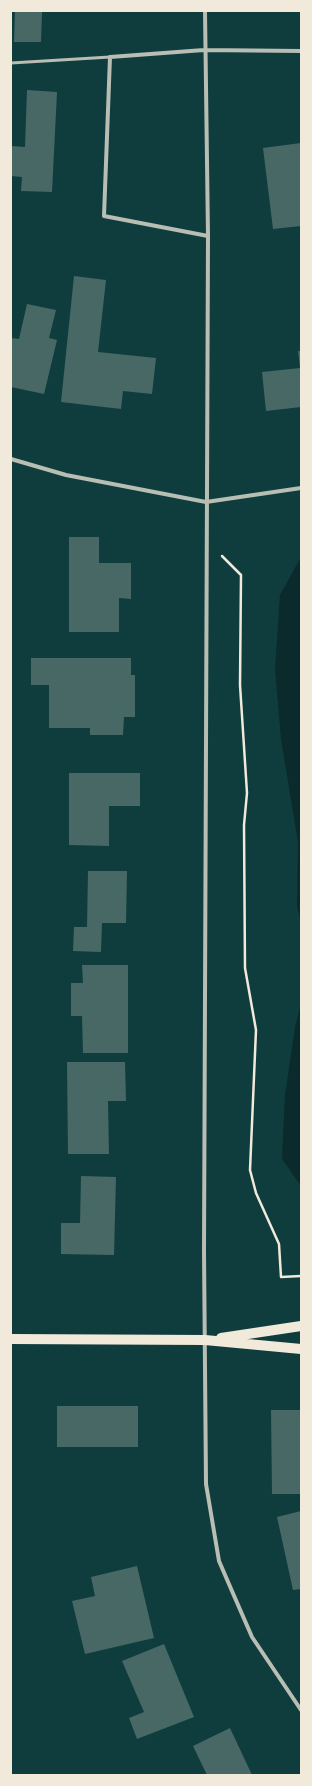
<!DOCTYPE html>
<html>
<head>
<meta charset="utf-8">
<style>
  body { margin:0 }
  #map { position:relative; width:312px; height:1786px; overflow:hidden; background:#0f3d3e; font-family:"Open Sans",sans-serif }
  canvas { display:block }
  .frame { position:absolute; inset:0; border:12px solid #f1e9da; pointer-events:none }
</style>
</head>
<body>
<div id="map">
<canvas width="312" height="1786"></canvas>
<div class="frame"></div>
</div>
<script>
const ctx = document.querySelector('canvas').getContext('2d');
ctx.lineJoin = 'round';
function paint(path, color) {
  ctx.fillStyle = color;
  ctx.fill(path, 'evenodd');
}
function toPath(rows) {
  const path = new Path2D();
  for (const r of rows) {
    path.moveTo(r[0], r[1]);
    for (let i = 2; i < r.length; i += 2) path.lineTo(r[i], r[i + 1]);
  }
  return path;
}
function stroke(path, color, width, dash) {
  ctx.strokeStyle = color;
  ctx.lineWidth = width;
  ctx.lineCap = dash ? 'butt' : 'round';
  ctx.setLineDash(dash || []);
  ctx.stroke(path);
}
paint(toPath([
  [301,557,301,924,297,906,298,842,281,739,275,669,280,595],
  [301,1003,301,1186,282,1159,285,1095,295,1027]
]), '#0a2a2b');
paint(toPath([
  [15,11,42,12,41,42,14,42],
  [27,90,57,92,52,192,21,191,22,177,11,176,11,146,25,147],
  [301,143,301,226,273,229,263,148],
  [74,276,106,280,98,352,156,358,152,394,123,391,121,409,61,402],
  [27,304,56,310,49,338,57,340,44,394,11,387,11,338,19,339],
  [298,351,301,351,301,407,266,411,262,372,300,368],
  [69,537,99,537,99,563,131,563,131,599,119,598,119,632,69,632],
  [31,658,131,658,131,675,135,675,135,717,124,717,123,735,90,735,90,728,49,728,49,685,31,685],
  [69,773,140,773,140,806,109,806,109,846,69,845],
  [88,871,127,871,126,923,102,923,101,952,73,951,74,927,87,927],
  [82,965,128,965,128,1053,83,1053,82,1016,71,1016,71,983,83,983],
  [67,1062,125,1062,126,1101,108,1101,109,1154,68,1154],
  [81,1176,116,1177,114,1255,61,1254,61,1223,80,1223],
  [57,1406,138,1406,138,1447,57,1447],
  [271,1410,301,1410,301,1494,272,1494],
  [301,1511,301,1589,293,1590,277,1517],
  [137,1566,154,1638,85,1654,72,1601,95,1596,91,1577],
  [164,1644,194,1717,137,1739,129,1718,144,1712,122,1661],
  [230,1728,252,1775,207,1775,193,1746]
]), '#486865');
stroke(toPath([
  [222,556,241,575,240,685,247,793,244,825,245,968,256,1030,250,1170,256,1193,279,1244,281,1277,301,1276]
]), '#f1e9da', 2.5);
stroke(toPath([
  [11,63,110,57]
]), '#b8beb3', 3);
stroke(toPath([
  [205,11,208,236,204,1251,206,1484,219,1561,235,1598,252,1637,301,1710],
  [208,236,104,216,110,57,204,50,301,51],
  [11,459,66,475,206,502,301,488]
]), '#b8beb3', 4);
stroke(toPath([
  [221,1338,301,1326],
  [11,1339,205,1340,301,1349]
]), '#f1e9da', 10);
</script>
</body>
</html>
